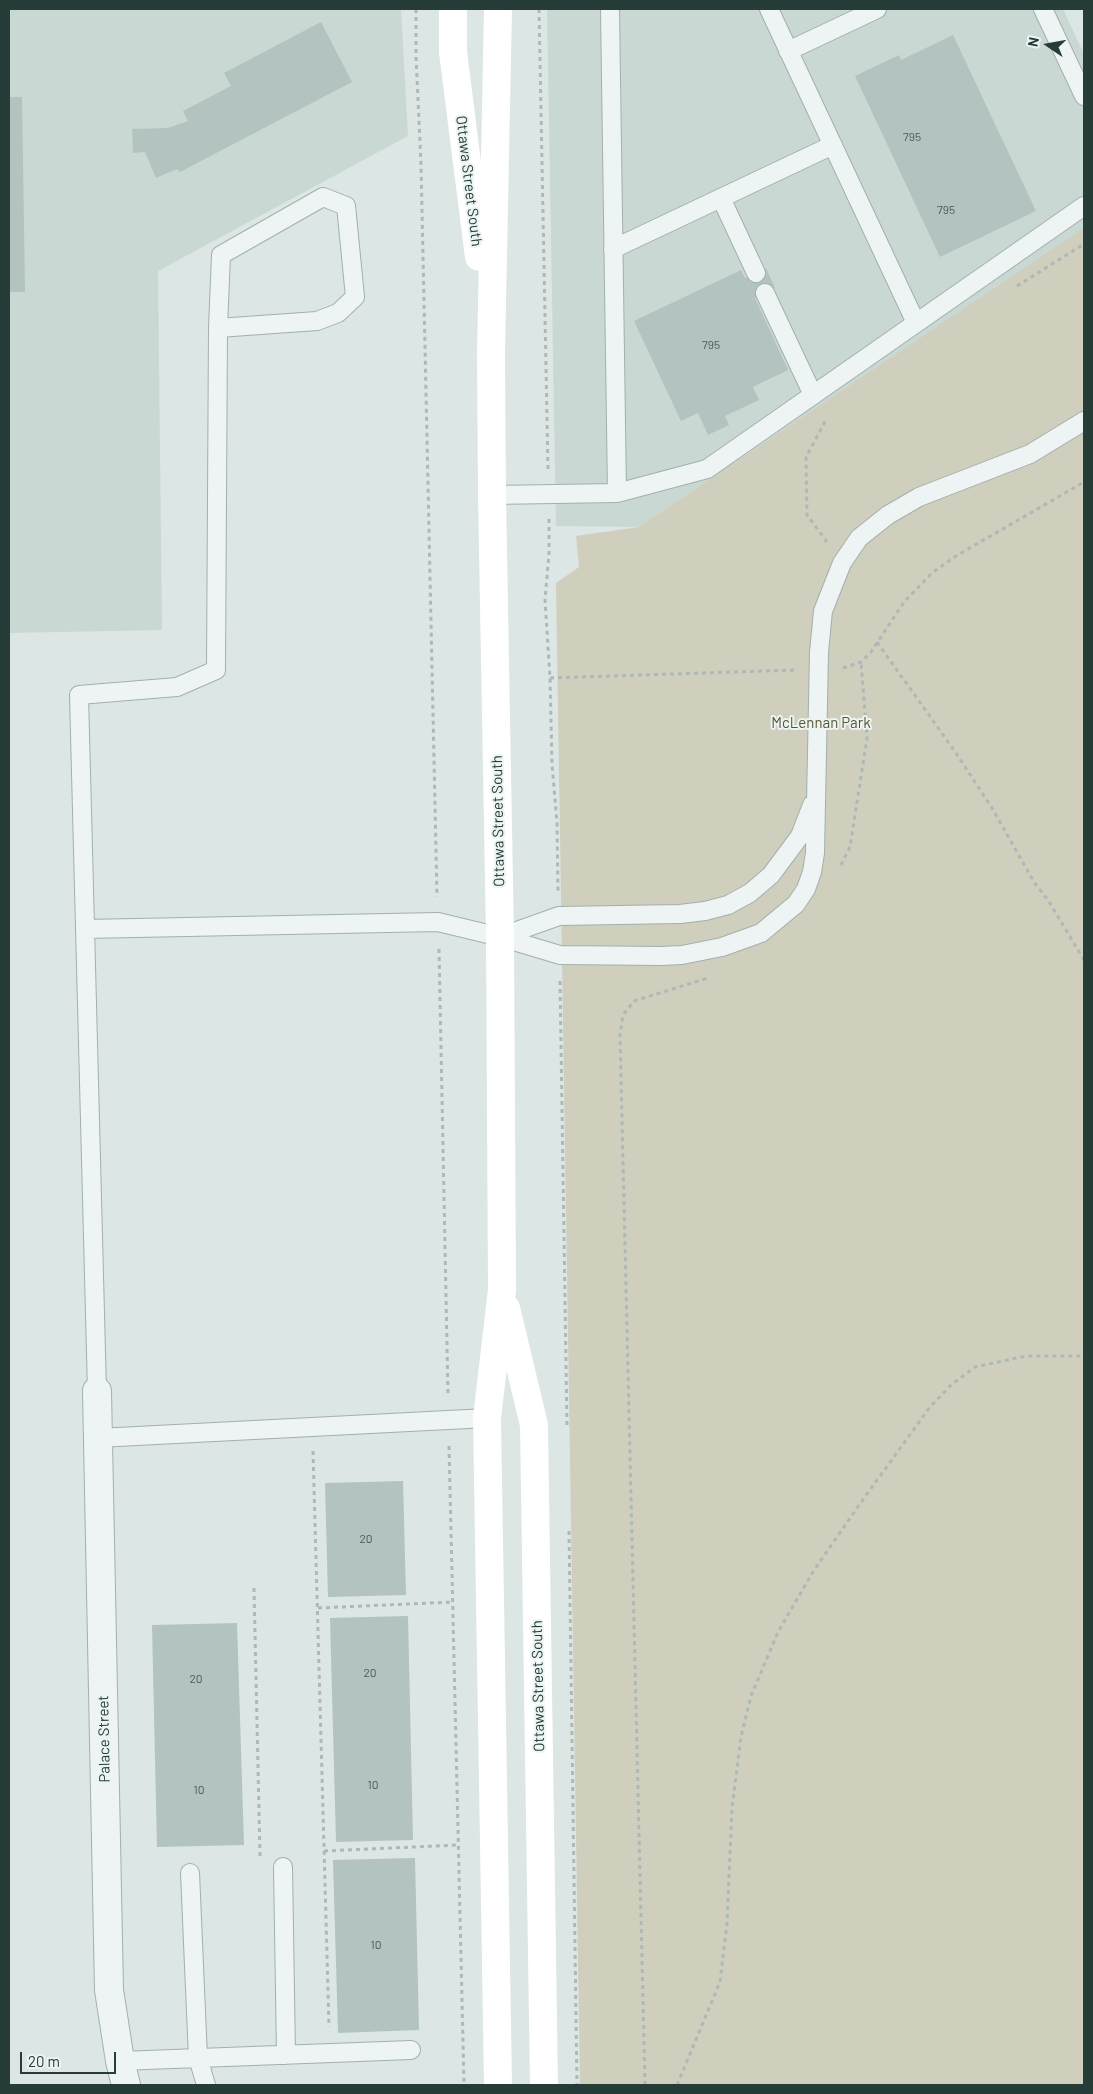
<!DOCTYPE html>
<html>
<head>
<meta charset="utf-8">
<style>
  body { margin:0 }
  #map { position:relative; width:1093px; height:2094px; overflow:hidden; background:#dce6e4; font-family:Barlow,sans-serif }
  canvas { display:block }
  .frame { position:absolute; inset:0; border:10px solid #263c38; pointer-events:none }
  .north { position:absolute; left:1023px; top:20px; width:50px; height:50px; -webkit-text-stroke:4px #ebf4f2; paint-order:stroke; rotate:282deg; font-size:14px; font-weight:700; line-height:20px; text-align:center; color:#263c38 }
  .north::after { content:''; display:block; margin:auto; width:18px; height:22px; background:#263c38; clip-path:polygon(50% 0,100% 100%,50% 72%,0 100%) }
  .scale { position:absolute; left:20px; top:2052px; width:96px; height:22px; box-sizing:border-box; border:2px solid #263c38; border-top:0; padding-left:6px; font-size:15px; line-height:18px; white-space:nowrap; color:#263c38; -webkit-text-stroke:4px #ebf4f2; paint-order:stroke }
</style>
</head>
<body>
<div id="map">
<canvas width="1093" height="2094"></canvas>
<div class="frame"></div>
<div class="north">N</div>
<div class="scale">20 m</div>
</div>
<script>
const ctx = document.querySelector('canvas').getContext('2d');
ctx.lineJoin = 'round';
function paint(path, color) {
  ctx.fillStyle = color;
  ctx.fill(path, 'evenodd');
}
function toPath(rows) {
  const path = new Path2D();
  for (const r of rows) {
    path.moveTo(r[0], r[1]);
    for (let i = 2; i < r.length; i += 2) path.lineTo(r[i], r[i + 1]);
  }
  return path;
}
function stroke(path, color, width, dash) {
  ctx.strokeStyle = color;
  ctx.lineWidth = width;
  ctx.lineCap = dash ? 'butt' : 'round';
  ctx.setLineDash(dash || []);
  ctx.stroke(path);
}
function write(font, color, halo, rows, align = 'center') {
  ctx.font = font + ' Barlow,sans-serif';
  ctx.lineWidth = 4;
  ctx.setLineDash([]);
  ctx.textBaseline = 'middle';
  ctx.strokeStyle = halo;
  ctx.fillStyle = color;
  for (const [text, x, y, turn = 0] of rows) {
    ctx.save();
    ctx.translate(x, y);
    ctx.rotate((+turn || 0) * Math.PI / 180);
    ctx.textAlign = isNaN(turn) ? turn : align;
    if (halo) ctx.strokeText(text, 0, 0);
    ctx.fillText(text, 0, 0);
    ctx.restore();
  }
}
paint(toPath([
  [9,9,401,9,408,136,158,271,162,630,9,633],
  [547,9,1063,9,1084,54,1084,229,641,527,556,526]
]), '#cad8d4');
paint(toPath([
  [1084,228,1084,2085,580,2085,556,583,579,567,576,536,639,527]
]), '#d0cebd');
paint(toPath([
  [321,22,352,82,180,172,177,169,156,178,145,152,133,153,132,129,168,128,188,121,183,111,231,86,224,73],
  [953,35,1036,211,940,257,855,76,899,55,901,60],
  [9,97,22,97,25,292,9,292],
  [766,268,775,288,755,298,788,370,753,387,759,400,725,416,729,425,708,435,698,413,681,421,634,321,741,270,745,278],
  [403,1481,406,1595,328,1597,325,1483],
  [408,1616,413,1840,336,1842,330,1618],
  [237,1623,244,1845,157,1847,152,1625],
  [415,1858,419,2030,338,2033,333,1860]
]), '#b3c3bf');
const service = toPath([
  [610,9,617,493],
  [769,9,916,323],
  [1043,9,1084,96],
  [788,51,877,9],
  [721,198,756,273],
  [613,249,833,145],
  [765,293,813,395],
  [492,495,617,493,707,469,1084,206],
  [85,929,438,922,500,937,560,955,661,956,682,955,722,947,761,933,796,904,806,889,812,872,815,853,819,652,823,611,842,563,859,538,888,515,919,497,1030,454,1084,421],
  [500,937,559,916,680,914,705,911,728,905,750,893,771,875,800,836,812,805],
  [97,1391,79,695,177,687,216,670,218,328,221,255,323,197,346,206,355,297,338,313,317,321,218,328],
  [98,1438,487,1418],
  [283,1867,286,2055],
  [190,1873,198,2058,206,2085],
  [120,2061,411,2050]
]);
const minor = toPath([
  [97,1391,109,1990,120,2061,126,2085]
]);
stroke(service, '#a2b0ad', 20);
stroke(minor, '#a2b0ad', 30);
stroke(toPath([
  [416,9,416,56,421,164,437,897],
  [539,9,548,470],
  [1017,286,1084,244],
  [549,519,549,553,545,600,550,678,552,764,557,823,558,892],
  [827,542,807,515,806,457,827,418],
  [877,642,956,753,992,808,1034,882,1048,900,1084,960],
  [843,668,861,662,871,652,904,602,933,572,956,556,1084,482],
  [550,678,794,670],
  [841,865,850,847,867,738,861,662],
  [439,949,448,1395],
  [560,981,567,1427],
  [449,1446,464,2085],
  [313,1451,329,2027],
  [569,1531,577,2085],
  [254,1588,260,1856],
  [318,1608,453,1602],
  [324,1851,458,1845],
  [645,2085,620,1035,623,1015,634,1001,708,978],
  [677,2085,720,1982,727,1923,732,1808,741,1737,751,1696,778,1632,814,1570,862,1501,930,1407,951,1385,975,1367,1026,1356,1084,1356]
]), '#aeb9b7', 3, [4, 4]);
stroke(service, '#eef4f3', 18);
stroke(minor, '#eef4f3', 28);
stroke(toPath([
  [453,9,453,52,479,257],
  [498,9,491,353,492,495,500,937,502,1290,487,1418,498,2085],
  [506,1308,534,1425,544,2085]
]), '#fff', 28);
write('12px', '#495e5a', null, [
  ["795",912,137],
  ["795",946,210],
  ["795",711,345],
  ["20",366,1539],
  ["20",370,1673],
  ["20",196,1679],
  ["10",373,1785],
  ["10",199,1790],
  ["10",376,1945]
]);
write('15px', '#263c38', '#ebf4f2', [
  ["Ottawa Street South",469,181,83],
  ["Ottawa Street South",498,821,-91],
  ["Ottawa Street South",538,1686,-91],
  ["Palace Street",104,1739,-91]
]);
write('15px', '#585733', '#ebf4f2', [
  ["McLennan Park",821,723]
]);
</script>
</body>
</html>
